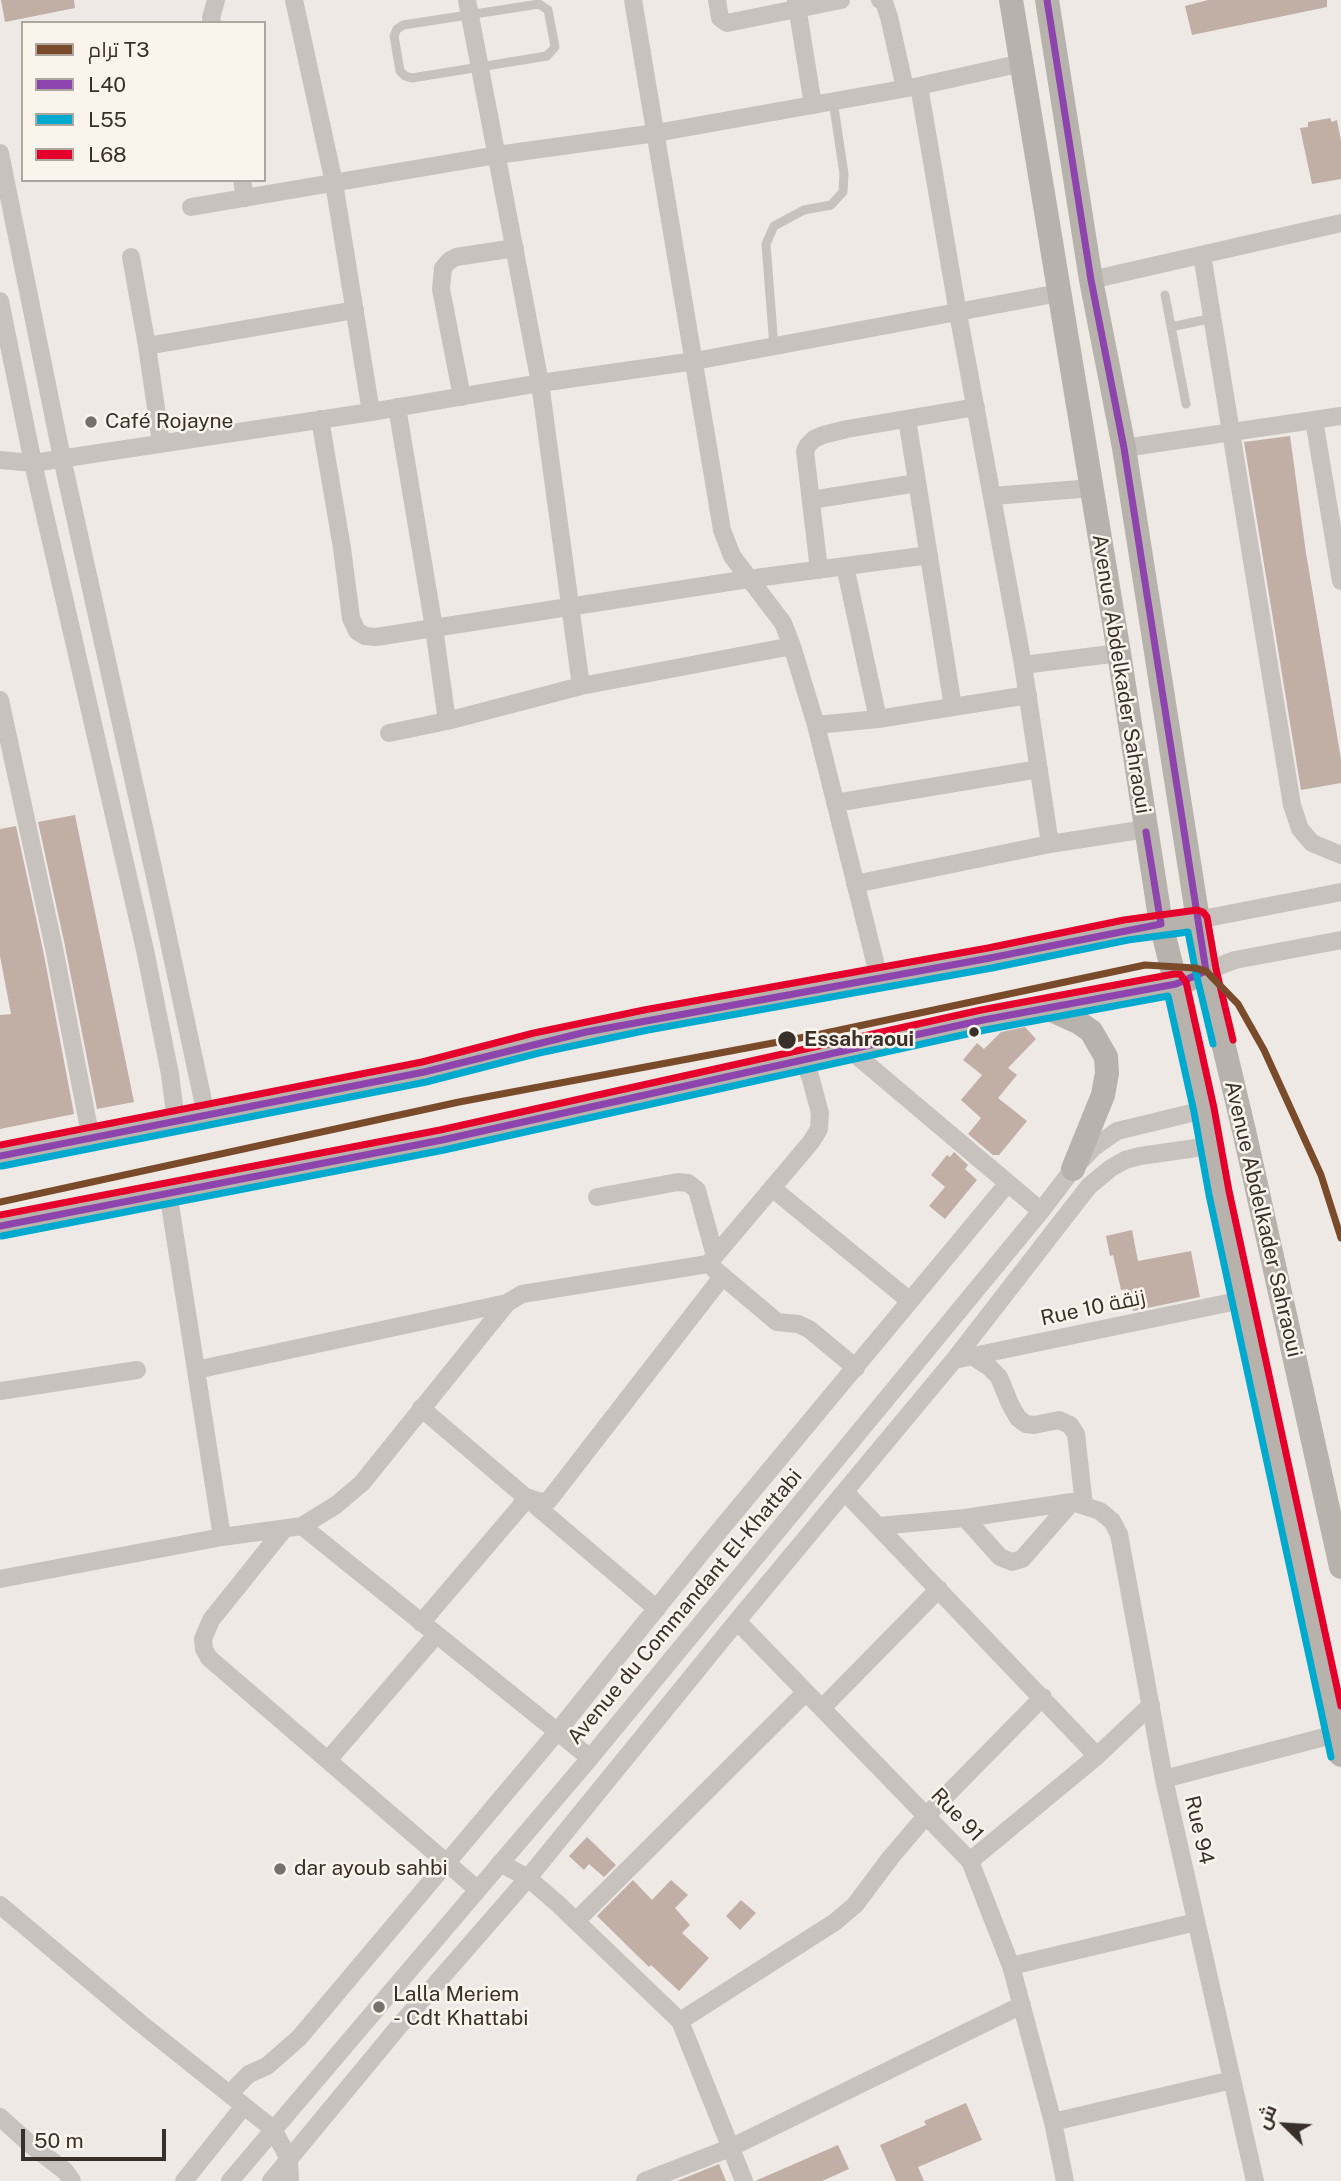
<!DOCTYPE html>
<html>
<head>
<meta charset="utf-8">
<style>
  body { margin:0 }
  #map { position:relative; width:1341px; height:2181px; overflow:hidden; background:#eee9e4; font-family:"Public Sans",Cairo,sans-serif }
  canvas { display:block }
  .legend { position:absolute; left:21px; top:21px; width:245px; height:161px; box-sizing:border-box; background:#faf4ec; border:2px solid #ada69e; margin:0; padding:9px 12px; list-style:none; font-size:21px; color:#39302a }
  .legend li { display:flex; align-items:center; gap:14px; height:35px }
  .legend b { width:35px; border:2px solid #ada69e }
  .north { position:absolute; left:1250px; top:2090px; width:70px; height:70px; -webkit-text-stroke:5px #faf4ec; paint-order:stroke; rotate:294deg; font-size:19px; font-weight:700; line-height:28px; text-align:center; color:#39302a }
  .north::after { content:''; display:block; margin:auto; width:24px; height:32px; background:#39302a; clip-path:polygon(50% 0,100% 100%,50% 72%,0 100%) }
  .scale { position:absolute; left:21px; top:2129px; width:145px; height:32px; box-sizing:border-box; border:4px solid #39302a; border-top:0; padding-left:9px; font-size:21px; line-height:24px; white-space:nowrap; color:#39302a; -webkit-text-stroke:5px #faf4ec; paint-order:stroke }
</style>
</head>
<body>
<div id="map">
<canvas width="1341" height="2181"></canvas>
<ul class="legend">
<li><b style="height:9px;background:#7a4b2a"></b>ترام T3</li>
<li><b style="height:9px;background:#8e44ad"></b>L40</li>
<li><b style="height:9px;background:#00a9ce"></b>L55</li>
<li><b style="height:9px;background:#e4002b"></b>L68</li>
</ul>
<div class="north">ش</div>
<div class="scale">50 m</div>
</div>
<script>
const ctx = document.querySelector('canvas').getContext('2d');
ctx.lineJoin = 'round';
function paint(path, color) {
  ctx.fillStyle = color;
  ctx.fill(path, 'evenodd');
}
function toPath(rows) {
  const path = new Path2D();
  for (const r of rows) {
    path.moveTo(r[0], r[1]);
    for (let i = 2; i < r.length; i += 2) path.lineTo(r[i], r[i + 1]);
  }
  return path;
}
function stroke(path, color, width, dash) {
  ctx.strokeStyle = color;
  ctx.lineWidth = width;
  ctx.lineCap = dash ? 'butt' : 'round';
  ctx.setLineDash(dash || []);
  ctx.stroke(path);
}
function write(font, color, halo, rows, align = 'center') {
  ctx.font = font + ' "Public Sans",Cairo,sans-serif';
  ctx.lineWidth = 5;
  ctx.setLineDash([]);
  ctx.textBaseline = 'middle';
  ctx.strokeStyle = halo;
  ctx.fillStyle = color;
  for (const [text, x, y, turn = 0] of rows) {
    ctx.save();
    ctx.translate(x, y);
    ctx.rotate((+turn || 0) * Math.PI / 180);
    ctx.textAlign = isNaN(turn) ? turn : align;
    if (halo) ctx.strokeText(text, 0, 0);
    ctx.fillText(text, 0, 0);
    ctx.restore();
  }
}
paint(toPath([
  [1,0,74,0,75,8,5,22],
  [1208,0,1327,0,1327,7,1192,35,1185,6],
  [1330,118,1332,122,1337,120,1341,141,1341,179,1312,184,1300,128,1308,127,1308,122],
  [1290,436,1306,553,1341,759,1341,783,1301,790,1244,442],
  [75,815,134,1102,97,1109,65,946,38,822],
  [16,826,43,950,74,1114,0,1129,0,1015,11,1014,0,956,0,829],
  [1025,1027,1036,1039,1008,1068,1017,1075,998,1098,1027,1121,999,1155,993,1155,968,1134,981,1118,961,1100,982,1075,963,1060,977,1043,984,1049,1001,1032],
  [954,1152,968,1165,965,1169,977,1180,945,1219,929,1206,945,1187,931,1175,947,1155,950,1157],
  [1132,1230,1138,1261,1191,1251,1200,1297,1133,1311,1128,1289,1121,1290,1113,1255,1110,1256,1106,1236],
  [587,1837,616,1865,604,1877,589,1864,584,1870,569,1856],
  [633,1880,652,1900,671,1880,688,1895,675,1908,690,1925,682,1933,709,1958,679,1991,651,1965,649,1967,597,1916],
  [741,1900,756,1913,740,1930,726,1916],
  [966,2103,982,2140,918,2167,924,2181,896,2181,880,2145,926,2125,924,2121],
  [838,2145,849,2169,822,2181,755,2181],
  [719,2164,726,2181,677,2181]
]), '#c1afa6');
stroke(toPath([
  [539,4,548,10,555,47,547,56,412,78,405,76,400,71,394,36,397,29,403,25,539,4],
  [1165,295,1186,404],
  [1171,327,1213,318],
  [774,347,766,244,774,226,804,210,831,205,843,192,844,174,833,101]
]), '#c7c2bd', 9);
stroke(toPath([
  [294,0,334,183,371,412],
  [467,0,540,383,581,686],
  [633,0,722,530,732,556,783,623,792,646,816,725,879,978],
  [717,0,720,18,727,23,841,0],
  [796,0,813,105],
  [880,0,884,2,889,17,905,88],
  [212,23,211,18,216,0],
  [919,86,958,313,1023,665,1050,844],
  [0,153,62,458,157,886,206,1115],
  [242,180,245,198],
  [191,207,497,155,656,133,919,86,1022,63],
  [1202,255,1292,805,1300,829,1312,843,1341,855],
  [131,257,147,346],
  [1091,280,1341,223],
  [0,301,33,463,145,950,170,1074,176,1121],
  [462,397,441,289,443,268,449,261,456,257,515,248],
  [397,407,434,628,447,721],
  [320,419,342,548,351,618,357,631,365,636,376,637,748,579,929,555],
  [907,419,953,707],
  [1314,420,1341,581],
  [161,443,147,346,355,310],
  [1124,448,1341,416],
  [0,460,33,463,371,412,540,383,695,361,1059,293],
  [993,496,1092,488],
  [811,500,917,483],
  [845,566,878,719],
  [819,570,805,451,808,445,814,439,823,435,847,429,976,407],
  [1023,665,1119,653],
  [0,700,54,948,91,1139],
  [816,725,878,719,1028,695],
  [389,733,447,721,581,686,792,646],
  [835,803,1039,769],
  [855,884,1050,844,1146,829],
  [1197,920,1341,892],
  [1206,971,1235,960,1341,940],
  [849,1049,1041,1211],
  [772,1188,910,1301],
  [168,1192,196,1370],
  [597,1197,678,1182,688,1183,697,1190,715,1256],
  [714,1269,777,1322,798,1324,809,1329,856,1368],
  [972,1356,989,1367,999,1377,1010,1404,1018,1418,1026,1424,1034,1425,1059,1420,1070,1425,1076,1434,1084,1505],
  [954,1360,1242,1300],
  [0,1391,137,1370],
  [421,1408,657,1609],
  [845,1492,1097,1756],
  [965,1518,1000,1557,1012,1562,1022,1559,1072,1502],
  [302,1526,590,1758],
  [879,1526,965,1518,1072,1502,1100,1511,1112,1521,1119,1534,1164,1779,1255,2181],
  [284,1529,211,1620,203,1639,204,1649,209,1658,477,1889],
  [222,1537,196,1370,507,1303],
  [0,1579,222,1537,302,1526,336,1505,362,1483,507,1303,522,1294,708,1264,811,1142,819,1129,820,1113,810,1076,802,1059],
  [737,1621,970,1861,1011,1966,1053,2122,1065,2181],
  [421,1623,520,1507,526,1497,541,1502,549,1500,722,1277],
  [823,1707,939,1589],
  [328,1760,436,1635],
  [1164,1779,1336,1734],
  [970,1861,1097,1756,1151,1705],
  [500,1863,528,1878,558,1904,680,2021,744,2181],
  [0,1905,139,2022,273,2129,289,2159,290,2181],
  [576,1921,806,1692],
  [1011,1966,1196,1922],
  [680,2021,835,1922,855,1905,891,1857,926,1816,1043,1697],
  [229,2094,249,2074,267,2066,299,2038,557,1732,710,1542,1008,1183],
  [0,2117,31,2145,65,2171,72,2181],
  [1053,2122,1232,2080],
  [184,2181,244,2106],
  [230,2181,590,1758,892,1392,1041,1211,1073,1169,1093,1148,1117,1131,1204,1110],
  [271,2181,400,2025,528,1878,737,1621,954,1360,1089,1186,1111,1168,1125,1160,1140,1156,1210,1146],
  [645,2181,730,2148,1022,2005]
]), '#c7c2bd', 18);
stroke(toPath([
  [1011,0,1119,653,1161,924,1176,984,1204,1110,1219,1193,1341,1755],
  [1047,0,1091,280,1124,448,1206,971,1245,1135,1341,1567],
  [1047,1008,1078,1022,1091,1031,1106,1057,1107,1073,1103,1095,1073,1169],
  [0,1156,424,1072,537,1043,646,1020,990,958,1126,930,1197,920],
  [0,1226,442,1140,849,1049,983,1020,1176,984,1190,979]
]), '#b8b2ad', 24);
stroke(toPath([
  [0,1156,424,1072,586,1032,990,958,1161,924,1146,832],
  [0,1226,442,1140,983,1020,1176,984,1206,971,1124,448,1091,280,1047,0]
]), '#8e44ad', 7);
stroke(toPath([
  [2,1166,426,1082,539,1053,648,1030,992,968,1128,940,1188,932,1196,973,1213,1044],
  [2,1236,444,1150,985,1030,1168,996,1194,1112,1209,1195,1331,1757]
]), '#00a9ce', 7);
stroke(toPath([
  [0,1145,422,1062,534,1033,644,1010,988,948,1124,920,1197,910,1203,912,1207,917,1216,969,1233,1040],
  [0,1215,440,1130,981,1010,1174,974,1180,974,1186,982,1214,1108,1229,1191,1341,1706]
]), '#e4002b', 7);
stroke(toPath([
  [0,1202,459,1102,821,1034,1145,965,1195,968,1206,971,1238,1004,1264,1050,1321,1175,1341,1238]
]), '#7a4b2a', 7);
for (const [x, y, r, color] of [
  [91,422,7,"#78716b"],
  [974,1032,6,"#39302a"],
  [787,1040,10,"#39302a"],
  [280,1869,7,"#78716b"],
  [379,2007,7,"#78716b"]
]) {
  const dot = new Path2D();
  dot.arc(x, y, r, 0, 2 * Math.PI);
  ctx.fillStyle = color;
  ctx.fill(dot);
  stroke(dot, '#faf4ec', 2.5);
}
write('21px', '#39302a', '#faf4ec', [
  ["Café Rojayne",105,422],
  ["dar ayoub sahbi",294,1869],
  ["Lalla Meriem",393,1995],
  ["- Cdt Khattabi",393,2019]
], 'left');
write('21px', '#39302a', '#faf4ec', [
  ["Avenue Abdelkader Sahraoui",1121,674,81],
  ["Avenue Abdelkader Sahraoui",1263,1219,77],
  ["Rue 10 زنقة",1093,1308,-12],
  ["Avenue du Commandant El-Khattabi",685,1607,-50],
  ["Rue 91",957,1815,46],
  ["Rue 94",1199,1830,77]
]);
write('bold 21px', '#39302a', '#faf4ec', [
  ["Essahraoui",804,1040]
], 'left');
</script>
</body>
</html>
